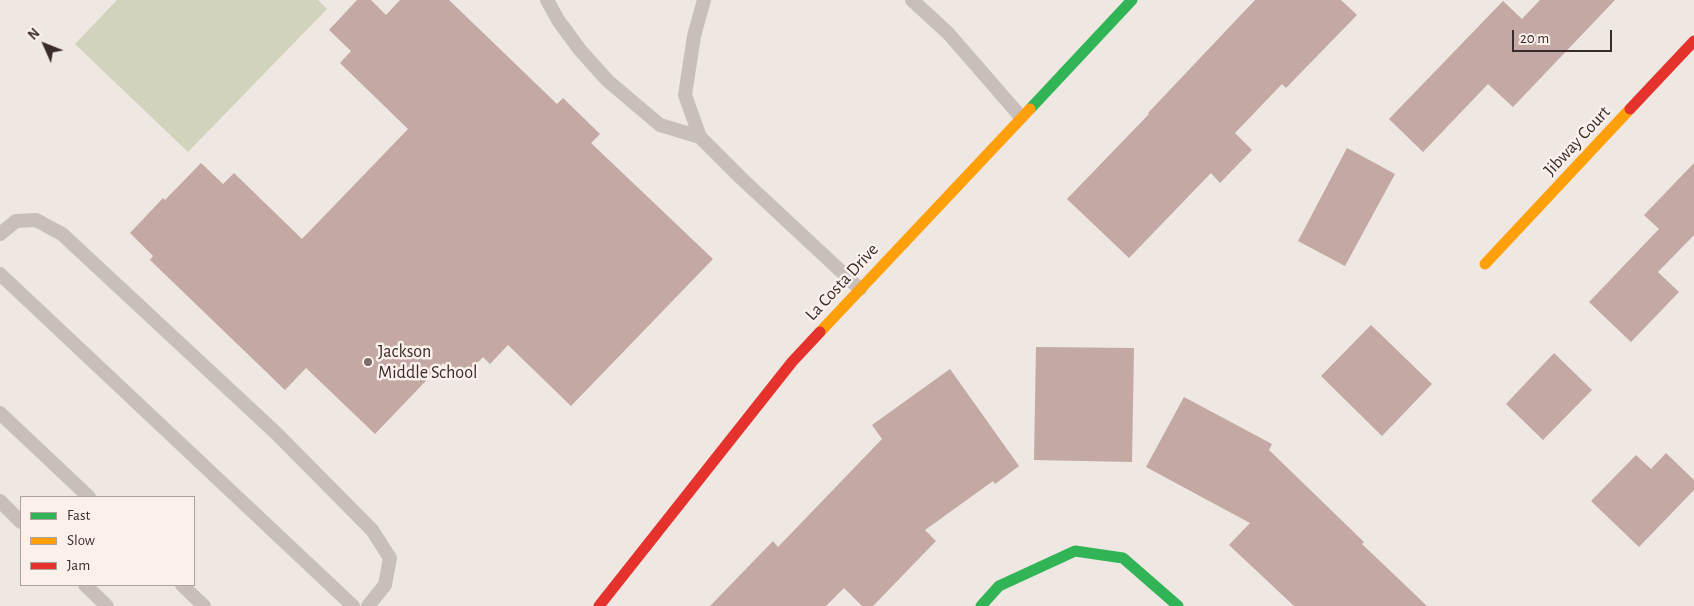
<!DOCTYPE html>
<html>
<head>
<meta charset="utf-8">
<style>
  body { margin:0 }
  #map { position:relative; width:1694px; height:606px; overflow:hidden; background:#eee7e2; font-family:"Alegreya Sans",sans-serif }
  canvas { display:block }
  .legend { position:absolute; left:20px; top:496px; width:175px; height:90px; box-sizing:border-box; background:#fbf1ea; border:1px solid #ada29d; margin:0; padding:6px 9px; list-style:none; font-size:15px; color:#392b29 }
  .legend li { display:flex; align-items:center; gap:10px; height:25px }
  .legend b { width:25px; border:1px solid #ada29d }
  .north { position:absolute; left:20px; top:20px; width:50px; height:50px; -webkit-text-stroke:4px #fbf1ea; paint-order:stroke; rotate:314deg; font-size:14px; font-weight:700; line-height:20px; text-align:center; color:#392b29 }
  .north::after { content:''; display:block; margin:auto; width:18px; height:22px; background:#392b29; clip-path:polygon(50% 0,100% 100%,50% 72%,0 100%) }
  .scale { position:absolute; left:1512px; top:30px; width:100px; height:22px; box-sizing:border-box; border:2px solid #392b29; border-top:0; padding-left:6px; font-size:15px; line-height:18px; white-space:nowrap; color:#392b29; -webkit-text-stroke:4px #fbf1ea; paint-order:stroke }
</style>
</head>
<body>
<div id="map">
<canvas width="1694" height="606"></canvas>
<ul class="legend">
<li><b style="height:6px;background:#30b455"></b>Fast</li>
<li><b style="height:6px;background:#ff9f0a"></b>Slow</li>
<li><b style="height:6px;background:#e5322d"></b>Jam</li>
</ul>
<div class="north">N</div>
<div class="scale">20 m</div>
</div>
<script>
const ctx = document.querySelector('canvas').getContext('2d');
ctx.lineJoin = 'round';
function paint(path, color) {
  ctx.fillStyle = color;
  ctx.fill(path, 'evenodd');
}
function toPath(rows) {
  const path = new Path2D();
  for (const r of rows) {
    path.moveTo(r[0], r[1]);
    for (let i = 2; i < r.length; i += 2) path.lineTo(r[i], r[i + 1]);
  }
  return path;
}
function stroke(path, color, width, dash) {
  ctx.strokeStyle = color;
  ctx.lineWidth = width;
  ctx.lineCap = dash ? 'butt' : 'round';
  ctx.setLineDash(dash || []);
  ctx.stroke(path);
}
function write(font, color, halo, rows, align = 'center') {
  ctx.font = font + ' "Alegreya Sans",sans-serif';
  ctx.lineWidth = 5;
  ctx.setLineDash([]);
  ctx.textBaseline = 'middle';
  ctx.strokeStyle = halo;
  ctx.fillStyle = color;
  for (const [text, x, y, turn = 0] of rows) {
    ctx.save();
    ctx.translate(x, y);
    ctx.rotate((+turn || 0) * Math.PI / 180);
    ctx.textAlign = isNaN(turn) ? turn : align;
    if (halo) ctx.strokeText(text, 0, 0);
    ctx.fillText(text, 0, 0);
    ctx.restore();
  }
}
paint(toPath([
  [117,0,318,0,327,9,188,152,75,44]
]), '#d2d3bc');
paint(toPath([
  [357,0,371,0,386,15,400,0,449,0,557,104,563,98,600,134,591,143,713,259,571,406,508,345,490,364,483,357,461,380,443,363,375,434,306,368,285,390,150,260,153,256,130,233,163,198,165,200,201,163,223,184,234,173,302,239,408,129,340,63,351,51,329,30],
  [1255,0,1341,0,1357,15,1286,88,1282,84,1235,133,1252,150,1220,183,1211,173,1129,258,1067,199,1149,114,1148,113],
  [1540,0,1615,0,1513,107,1488,84,1423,152,1389,119,1503,1,1522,19],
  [1347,148,1395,174,1345,266,1298,241],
  [1694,163,1694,235,1658,272,1679,292,1631,342,1589,302,1659,229,1644,215],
  [1371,325,1432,384,1382,436,1321,376],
  [1036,347,1134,348,1132,462,1034,460],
  [1554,353,1592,390,1543,440,1506,404],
  [950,369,1019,466,995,484,993,481,925,530,936,541,873,606,862,606,844,588,826,606,710,606,773,541,778,547,882,439,872,425],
  [1184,397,1272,444,1269,450,1364,542,1362,544,1427,606,1294,606,1229,545,1250,523,1146,467],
  [1666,453,1694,480,1694,490,1639,547,1591,501,1636,455,1651,469]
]), '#c3a8a3');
stroke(toPath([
  [547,0,558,20,580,50,608,81,660,125,700,137],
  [704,0,694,36,685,95,700,137,742,179,860,289],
  [912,0,948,33,1021,117],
  [0,234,16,221,36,220,62,234,276,433,372,530,390,558,385,585,368,606],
  [0,274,353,606],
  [0,413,89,497],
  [0,501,21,522],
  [85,585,107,606],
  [182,585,204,606]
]), '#c8bfbb', 14);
stroke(toPath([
  [1030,109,1132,0],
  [981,606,999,586,1075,551,1123,558,1178,606]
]), '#30b455', 11);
stroke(toPath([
  [1485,264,1630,109],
  [820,332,1030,109]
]), '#ff9f0a', 11);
stroke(toPath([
  [1630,109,1694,41],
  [599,606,792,362,820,332]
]), '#e5322d', 11);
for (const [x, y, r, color] of [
  [368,362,5,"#786d6a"]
]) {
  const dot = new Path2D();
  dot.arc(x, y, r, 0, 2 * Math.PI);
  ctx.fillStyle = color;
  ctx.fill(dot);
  stroke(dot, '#fbf1ea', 2);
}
write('18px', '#392b29', '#fbf1ea', [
  ["Jibway Court",1577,141,-47],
  ["La Costa Drive",842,282,-47]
]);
write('18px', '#392b29', '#fbf1ea', [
  ["Jackson",378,352],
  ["Middle School",378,373]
], 'left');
</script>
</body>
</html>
